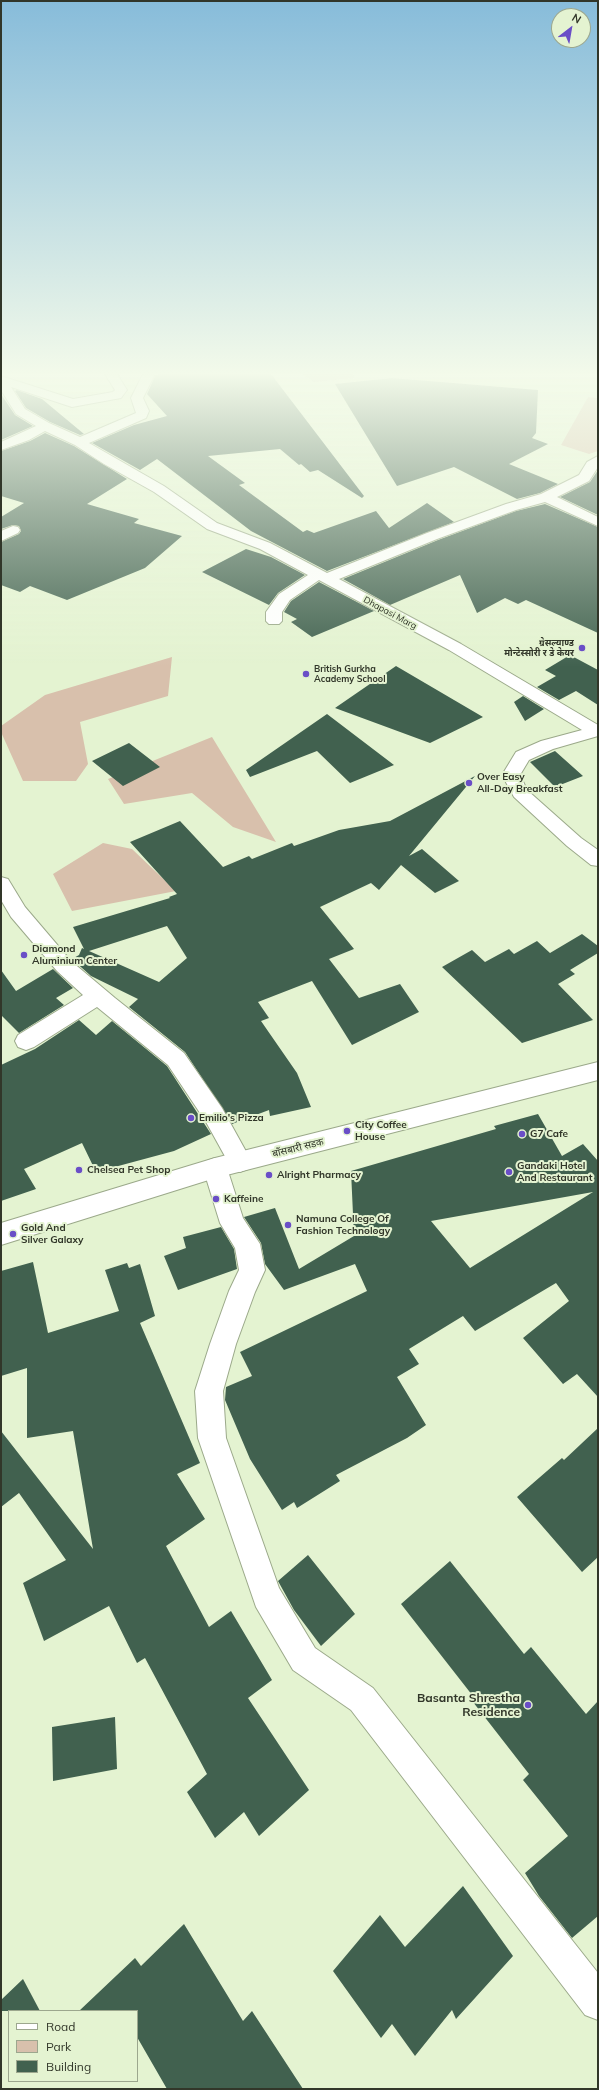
<!DOCTYPE html>
<html>
<head>
<meta charset="utf-8">
<style>
  body { margin:0 }
  #map { position:relative; width:599px; height:2090px; overflow:hidden; background:#e4f3d1; font-family:Mulish,sans-serif }
  canvas { display:block }
  .frame { position:absolute; inset:0; border:2px solid #313629; pointer-events:none }
  .legend { position:absolute; left:8px; top:2010px; width:130px; height:72px; box-sizing:border-box; background:#e4f3d1; border:1px solid #9ca78e; margin:0; padding:5px 7px; list-style:none; font-size:12px; color:#313629 }
  .legend li { display:flex; align-items:center; gap:8px; height:20px }
  .legend b { width:20px; border:1px solid #9ca78e }
  .north { position:absolute; left:551px; top:8px; width:40px; height:40px; box-sizing:border-box; background:#e4f3d1; border:1px solid #9ca78e; border-radius:50%; rotate:31deg; font-size:11px; font-weight:700; line-height:16px; text-align:center; color:#313629 }
  .north::after { content:''; display:block; margin:auto; width:14px; height:18px; background:#6a4ec7; clip-path:polygon(50% 0,100% 100%,50% 72%,0 100%) }
</style>
</head>
<body>
<div id="map">
<canvas width="599" height="2090"></canvas>
<div class="frame"></div>
<ul class="legend">
<li><b style="height:5px;background:#fff"></b>Road</li>
<li><b style="height:11px;background:#d8c0ac"></b>Park</li>
<li><b style="height:11px;background:#41614f"></b>Building</li>
</ul>
<div class="north">N</div>
</div>
<script>
const ctx = document.querySelector('canvas').getContext('2d');
ctx.lineJoin = 'round';
function paint(path, color) {
  ctx.fillStyle = color;
  ctx.fill(path, 'evenodd');
}
function toPath(rows) {
  const path = new Path2D();
  for (const r of rows) {
    path.moveTo(r[0], r[1]);
    for (let i = 2; i < r.length; i += 2) path.lineTo(r[i], r[i + 1]);
  }
  return path;
}
function stroke(path, color, width, dash) {
  ctx.strokeStyle = color;
  ctx.lineWidth = width;
  ctx.lineCap = dash ? 'butt' : 'round';
  ctx.setLineDash(dash || []);
  ctx.stroke(path);
}
function write(font, color, halo, rows, align = 'center') {
  ctx.font = font + ' Mulish,"Noto Sans Devanagari",sans-serif';
  ctx.lineWidth = 4;
  ctx.setLineDash([]);
  ctx.textBaseline = 'middle';
  ctx.strokeStyle = halo;
  ctx.fillStyle = color;
  for (const [text, x, y, turn = 0] of rows) {
    ctx.save();
    ctx.translate(x, y);
    ctx.rotate((+turn || 0) * Math.PI / 180);
    ctx.textAlign = isNaN(turn) ? turn : align;
    if (halo) ctx.strokeText(text, 0, 0);
    ctx.fillText(text, 0, 0);
    ctx.restore();
  }
}
paint(toPath([
  [302,374,353,374,355,378,314,382],
  [588,397,598,398,598,451,589,454,561,445],
  [172,657,168,696,80,722,88,764,76,781,23,781,1,732,1,726,45,695],
  [212,737,276,842,233,827,192,793,124,804,108,779],
  [103,843,132,849,176,891,72,911,53,874]
]), '#d8c0ac');
paint(toPath([
  [159,374,271,374,364,496,362,498,318,470,310,472,301,464,299,465,280,449,208,456,245,483,239,485,303,532,307,530,314,533,376,511,389,528,427,503,454,522,327,571,251,531,157,459,140,470,92,443,134,425,167,416,147,394,155,376],
  [392,378,538,390,536,433,532,438,548,444,509,464,558,484,540,493,517,499,454,467,397,486,335,384],
  [17,390,42,399,84,434,80,435,50,422,26,408,15,391],
  [1,394,15,415,33,426,1,440],
  [45,433,74,446,127,479,87,504,139,519,134,523,182,536,145,568,67,600,30,586,20,592,1,585,1,542,19,534,21,531,19,526,13,525,1,529,1,517,24,503,1,496,1,451,30,441],
  [598,470,598,515,560,497,590,482],
  [545,504,598,527,598,633,526,600,518,604,505,598,477,613,460,575,390,605,343,579,438,540,516,511],
  [246,549,271,557,305,575,278,593,269,605,202,572],
  [319,582,374,611,312,637,291,622,297,619,284,612,291,601],
  [570,655,598,670,598,705,576,691,559,700,537,687,556,676,545,670],
  [396,666,483,717,430,743,335,708],
  [523,696,544,709,525,721,514,702],
  [327,714,394,765,350,783,317,751,250,777,246,770],
  [129,743,160,767,123,786,92,761],
  [555,751,583,776,555,787,530,762],
  [475,776,409,856,422,849,459,881,435,893,401,865,379,890,371,883,320,907,354,949,329,959,359,998,400,984,419,1012,352,1045,312,981,258,1002,269,1018,261,1021,297,1073,311,1107,270,1116,269,1110,232,1124,185,1052,129,1007,138,999,91,976,72,959,79,955,82,948,84,949,73,927,170,898,169,897,177,894,130,842,180,821,223,867,249,856,252,859,292,843,294,846,339,830,390,821],
  [167,926,187,958,159,982,89,951],
  [582,934,598,946,598,953,570,970,575,974,558,984,593,1020,522,1043,442,967,472,950,485,962,509,949,514,954,537,941,550,953],
  [53,969,73,988,56,998,64,1005,19,1033,1,1015,1,970,16,991],
  [79,1020,96,1035,112,1021,167,1066,211,1134,174,1151,96,1172,82,1143,24,1169,36,1189,1,1201,1,1065,35,1049],
  [538,1114,562,1156,583,1144,598,1161,598,1397,577,1374,563,1384,523,1338,569,1301,556,1283,475,1331,463,1316,409,1349,419,1364,397,1377,426,1425,407,1438,336,1475,340,1481,297,1508,294,1502,282,1510,250,1459,225,1400,226,1387,252,1376,240,1352,367,1291,355,1264,284,1290,265,1264,261,1243,244,1217,275,1208,299,1269,354,1236,351,1171,496,1129,494,1126],
  [593,1192,470,1268,431,1221],
  [221,1227,234,1249,237,1269,178,1290,164,1256,186,1248,183,1237],
  [33,1262,48,1333,119,1311,105,1270,127,1263,129,1268,140,1264,155,1316,140,1323,200,1463,177,1474,205,1519,166,1546,209,1627,231,1611,272,1680,248,1698,309,1790,259,1836,244,1812,215,1838,187,1792,207,1774,145,1658,137,1663,109,1606,44,1641,23,1583,66,1560,19,1493,1,1507,1,1431,93,1549,73,1431,27,1438,27,1368,1,1376,1,1271],
  [598,1428,598,1557,582,1572,517,1497,562,1458,564,1460],
  [308,1555,355,1614,321,1646,294,1610,278,1581],
  [450,1561,524,1654,531,1647,586,1714,598,1701,598,1916,572,1938,539,1896,525,1873,568,1836,523,1780,529,1774,473,1702,476,1700,401,1604],
  [115,1717,117,1769,53,1781,52,1727],
  [463,1886,513,1956,456,2019,452,2010,415,2056,392,2024,381,2038,333,1971,380,1915,405,1947],
  [184,1924,243,2021,252,2011,303,2089,167,2089,137,2037,137,2011,79,2011,135,1958,141,1966],
  [23,1979,40,2011,1,2011,1,2000]
]), '#41614f');
const minor = toPath([
  [105,374,117,374,127,390,121,398,72,407,11,387,25,409,49,423,80,437,136,413,131,398,143,374,153,374,154,376,143,398,149,411,146,418,89,443,164,486,217,523,270,543,327,573,427,533,506,504,541,494,579,475,587,462,598,456,598,467,589,481,557,497,598,517,598,526,545,502,516,510,437,539,339,579,461,644,598,725,598,736,553,749,529,760,520,775,527,790,581,838,598,850,598,866,591,865,567,846,514,797,502,775,516,752,541,741,582,730,449,650,319,580,290,600,282,612,282,621,279,624,269,624,266,621,266,612,279,594,308,575,260,549,207,529,154,492,104,464,75,445,45,431,29,440,1,450,1,442,36,426,16,414,1,390,1,376,73,399,113,392,115,390,105,374],
  [13,526,18,527,20,530,18,533,1,541,1,531,13,526],
  [1,877,8,879,25,907,71,961,115,998,184,1053,222,1108,248,1155,252,1162,248,1169,240,1172,232,1169,206,1122,168,1065,97,1007,34,1047,26,1050,18,1047,15,1041,18,1035,83,995,57,971,11,917,1,900,1,877],
  [215,1158,223,1161,227,1168,243,1218,260,1244,265,1270,255,1292,236,1344,223,1391,226,1438,279,1588,315,1648,373,1688,598,1973,598,2020,585,2015,351,1710,293,1670,256,1607,198,1438,195,1391,210,1344,229,1291,239,1270,235,1248,220,1223,203,1168,207,1161,215,1158]
]);
const secondary = toPath([
  [598,1062,598,1080,215,1178,1,1245,1,1223,215,1158,598,1062]
]);
stroke(minor, '#9ba98a', 2);
stroke(secondary, '#9ba98a', 2);
paint(minor, '#fff');
paint(secondary, '#fff');
const sky = ctx.createLinearGradient(0, 0, 0, 667);
sky.addColorStop(0, '#87bcda');
sky.addColorStop(0.56, '#f3faea');
sky.addColorStop(1, '#f3faea00');
ctx.fillStyle = sky;
ctx.fillRect(0, 0, 599, 667);
for (const [x, y, r, color] of [
  [582,648,4,"#6a4ec7"],
  [306,674,4,"#6a4ec7"],
  [469,783,4,"#6a4ec7"],
  [24,955,4,"#6a4ec7"],
  [191,1118,4,"#6a4ec7"],
  [347,1131,4,"#6a4ec7"],
  [522,1134,4,"#6a4ec7"],
  [79,1170,4,"#6a4ec7"],
  [509,1172,4,"#6a4ec7"],
  [269,1175,4,"#6a4ec7"],
  [216,1199,4,"#6a4ec7"],
  [288,1225,4,"#6a4ec7"],
  [13,1234,4,"#6a4ec7"],
  [528,1705,4,"#6a4ec7"]
]) {
  const dot = new Path2D();
  dot.arc(x, y, r, 0, 2 * Math.PI);
  ctx.fillStyle = color;
  ctx.fill(dot);
  stroke(dot, '#e4f3d1', 1.5);
}
write('9px', '#313629', '#e4f3d1', [
  ["Dhapasi Marg",390,613,28]
]);
write('bold 9px', '#313629', '#e4f3d1', [
  ["ग्रेसल्याण्ड",574,643],
  ["मोन्टेस्सोरी र डे केयर",574,653],
  ["British Gurkha",314,669,"left"],
  ["Academy School",314,679,"left"]
], 'right');
write('bold 10px', '#313629', '#e4f3d1', [
  ["Over Easy",477,777],
  ["All-Day Breakfast",477,789],
  ["Diamond",32,949],
  ["Aluminium Center",32,961],
  ["Emilio's Pizza",199,1118],
  ["City Coffee",355,1125],
  ["House",355,1137],
  ["G7 Cafe",530,1134],
  ["Gandaki Hotel",517,1166],
  ["And Restaurant",517,1178],
  ["Chelsea Pet Shop",87,1170],
  ["Alright Pharmacy",277,1175],
  ["Kaffeine",224,1199],
  ["Namuna College Of",296,1219],
  ["Fashion Technology",296,1231],
  ["Gold And",21,1228],
  ["Silver Galaxy",21,1240]
], 'left');
write('10px', '#313629', '#e4f3d1', [
  ["बाँसबारी सडक",298,1148,-14]
]);
write('bold 12px', '#313629', '#e4f3d1', [
  ["Basanta Shrestha",520,1698],
  ["Residence",520,1712]
], 'right');
</script>
</body>
</html>
